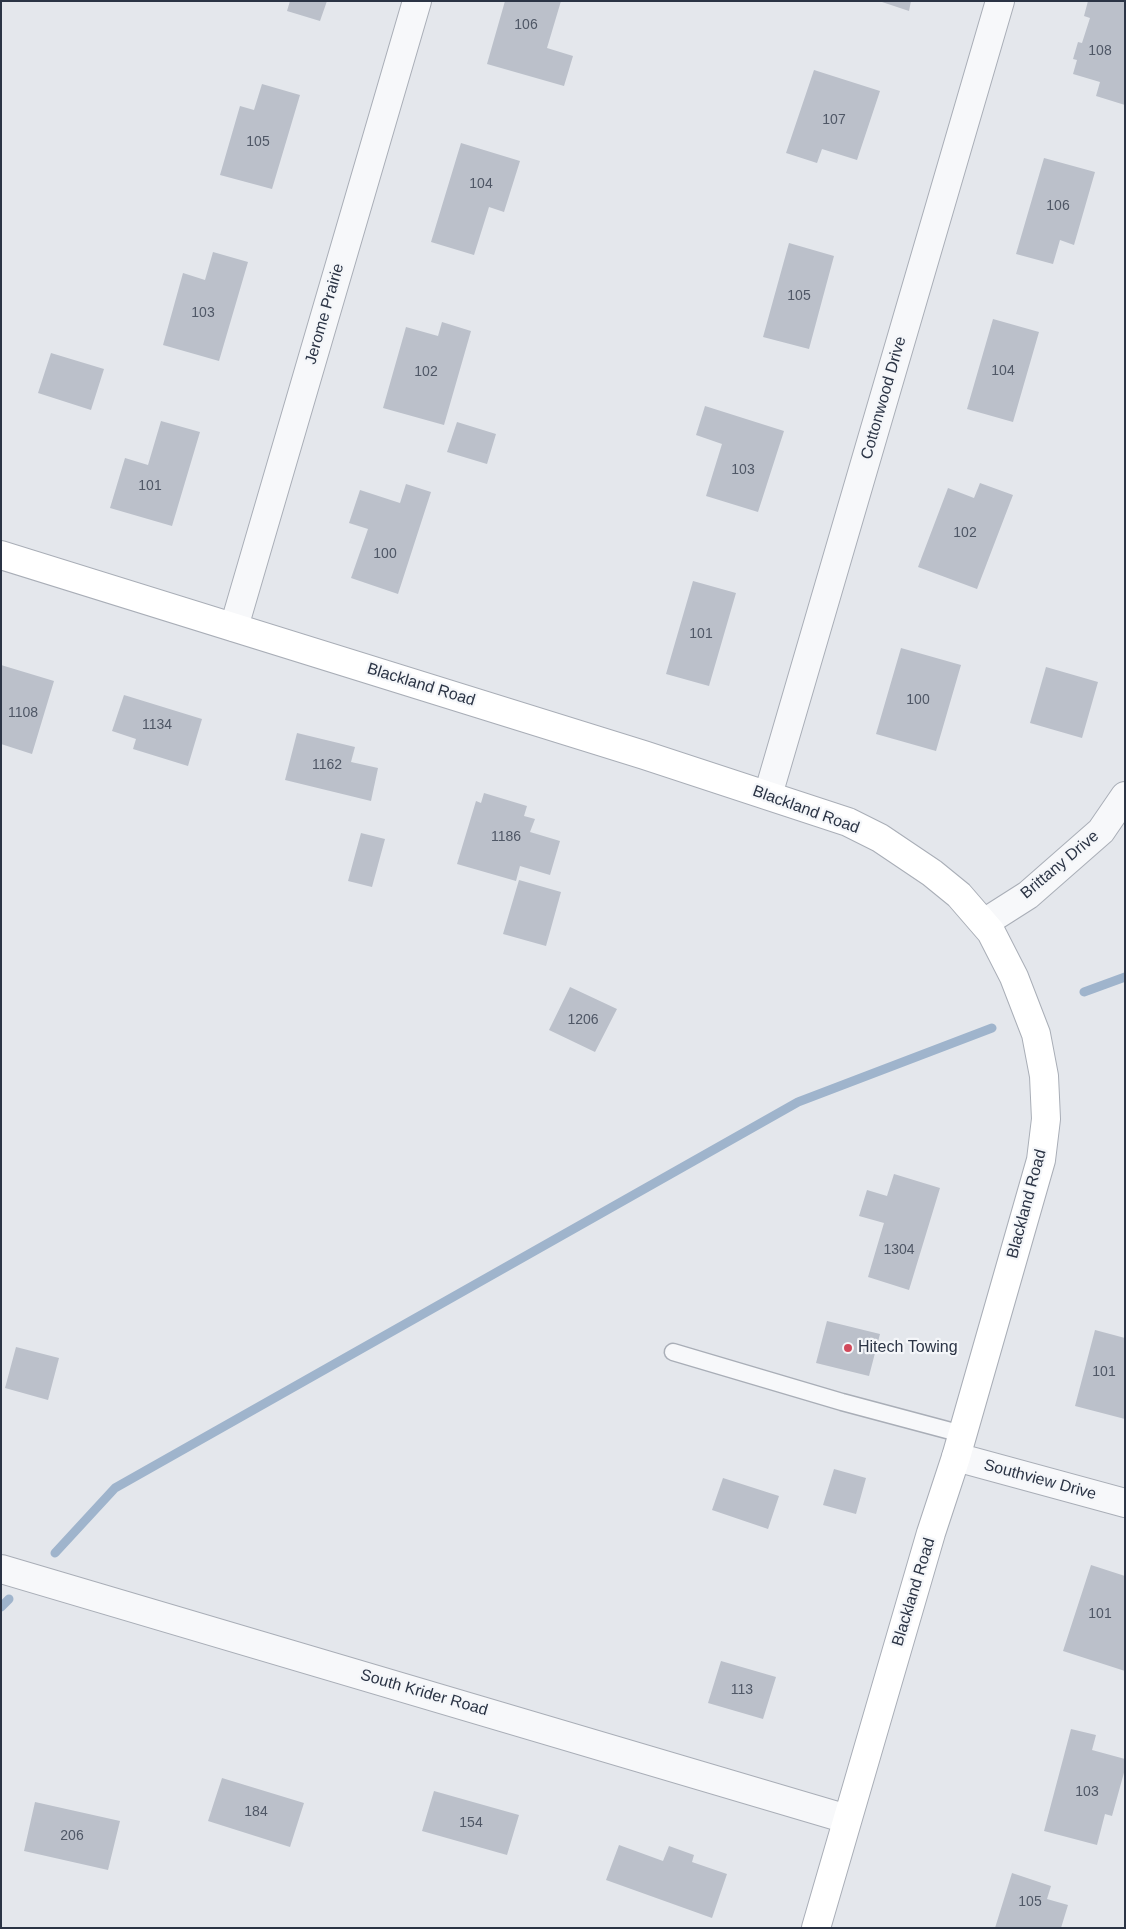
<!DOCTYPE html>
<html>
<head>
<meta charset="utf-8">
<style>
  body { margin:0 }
  #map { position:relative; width:1126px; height:1929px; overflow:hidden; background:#e4e7ec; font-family:Arial,sans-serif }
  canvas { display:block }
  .frame { position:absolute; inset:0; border:2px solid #2b3445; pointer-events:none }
</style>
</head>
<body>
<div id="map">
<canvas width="1126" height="1929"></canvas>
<div class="frame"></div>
</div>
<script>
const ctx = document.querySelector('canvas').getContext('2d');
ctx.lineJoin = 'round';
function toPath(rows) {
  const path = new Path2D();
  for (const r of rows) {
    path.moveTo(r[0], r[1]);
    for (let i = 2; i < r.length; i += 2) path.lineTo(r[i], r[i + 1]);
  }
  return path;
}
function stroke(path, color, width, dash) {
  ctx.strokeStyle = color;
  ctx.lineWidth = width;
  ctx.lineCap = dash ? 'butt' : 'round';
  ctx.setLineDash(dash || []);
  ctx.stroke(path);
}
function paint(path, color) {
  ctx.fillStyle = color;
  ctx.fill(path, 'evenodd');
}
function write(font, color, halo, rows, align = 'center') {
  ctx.font = font + ' Arial,sans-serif';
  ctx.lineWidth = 4.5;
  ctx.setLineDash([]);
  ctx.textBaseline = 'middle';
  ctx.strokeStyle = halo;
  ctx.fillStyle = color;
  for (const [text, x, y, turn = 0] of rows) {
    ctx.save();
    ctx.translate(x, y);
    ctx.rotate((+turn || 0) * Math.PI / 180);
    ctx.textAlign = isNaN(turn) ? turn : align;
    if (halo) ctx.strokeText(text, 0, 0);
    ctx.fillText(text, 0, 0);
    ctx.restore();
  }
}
stroke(toPath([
  [1084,992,1125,977],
  [55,1553,115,1488,798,1102,992,1028],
  [1,1607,9,1599]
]), '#9fb4cc', 9);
paint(toPath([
  [290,1,327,1,320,21,287,11],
  [505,1,561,1,547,48,573,56,564,86,487,64],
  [879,1,911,1,909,11],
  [1088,1,1125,1,1125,105,1096,96,1100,82,1073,74,1077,60,1073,59,1078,42,1082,43,1090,18,1084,16],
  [814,70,880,91,857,160,822,149,817,163,786,153],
  [262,84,300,95,272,189,220,175,240,106,254,110],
  [461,143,520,161,504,212,489,207,474,255,431,242],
  [1044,158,1095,172,1074,245,1060,240,1053,264,1016,254],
  [789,243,834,256,809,349,763,337],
  [213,252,248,262,219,361,163,345,183,273,205,280],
  [993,319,1039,332,1013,422,967,409],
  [442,322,471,331,444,425,383,408,406,327,438,336],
  [51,353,104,369,91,410,38,393],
  [705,406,784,431,758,512,706,496,722,444,696,435],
  [161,421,200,432,172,526,110,508,125,458,148,465],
  [457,422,496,434,487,464,447,452],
  [980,483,1013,495,977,589,918,567,948,488,974,498],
  [406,484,431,492,398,594,351,578,368,529,349,523,360,490,400,503],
  [693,581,736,593,709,686,666,674],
  [901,648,961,665,936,751,876,734],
  [1,665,54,681,32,754,1,744],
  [1046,667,1098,682,1082,738,1030,723],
  [124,695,202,719,188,766,133,749,136,739,112,731],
  [297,733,355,747,351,762,378,768,371,801,285,780],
  [484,793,527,806,524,816,535,819,530,832,560,841,550,875,520,866,516,881,457,864,476,801,481,803],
  [361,833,385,839,372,887,348,881],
  [519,880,561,892,546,946,503,934],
  [570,987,617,1009,595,1052,549,1030],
  [894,1174,940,1188,909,1290,868,1277,884,1223,859,1216,867,1190,887,1196],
  [827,1321,880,1334,869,1376,816,1363],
  [1095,1330,1125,1338,1125,1419,1075,1406],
  [16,1347,59,1358,48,1400,5,1388],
  [834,1469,866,1478,856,1514,823,1505],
  [723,1478,779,1496,768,1529,712,1510],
  [1091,1565,1125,1576,1125,1671,1063,1651],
  [721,1661,776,1677,763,1719,708,1703],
  [1071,1729,1096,1735,1092,1750,1125,1759,1125,1769,1112,1816,1105,1814,1097,1845,1044,1831],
  [222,1778,304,1803,290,1847,208,1821],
  [434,1791,519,1815,507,1855,422,1831],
  [35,1802,120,1821,108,1870,24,1851],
  [619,1845,663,1861,669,1846,694,1855,692,1862,727,1874,712,1918,606,1880],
  [1012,1873,1051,1886,1047,1899,1068,1905,1061,1928,995,1928]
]), '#bbc0ca');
const lane = toPath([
  [673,1352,842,1402,962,1434]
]);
const street = toPath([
  [234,627,417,1],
  [768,795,1000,1],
  [984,923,1028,895,1101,831,1125,796],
  [956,1457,1125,1503],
  [1,1569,847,1819]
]);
const secondary = toPath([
  [1,555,644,755,848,822,880,838,932,873,959,895,991,932,1014,977,1036,1034,1044,1076,1046,1119,1041,1160,956,1457,931,1533,816,1928]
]);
stroke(lane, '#a9aeb7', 19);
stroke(street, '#a9aeb7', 30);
stroke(secondary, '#a9aeb7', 30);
stroke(lane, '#f7f8fa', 16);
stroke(street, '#f7f8fa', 28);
stroke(secondary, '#fff', 28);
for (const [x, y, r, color] of [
  [848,1348,5,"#d1495b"]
]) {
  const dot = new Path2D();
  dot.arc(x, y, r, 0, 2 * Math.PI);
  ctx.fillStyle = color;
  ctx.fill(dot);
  stroke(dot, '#f4f6f9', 2);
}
write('14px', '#4f5766', null, [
  ["106",526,25],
  ["108",1100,51],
  ["107",834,120],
  ["105",258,142],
  ["104",481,184],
  ["106",1058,206],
  ["105",799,296],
  ["103",203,313],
  ["104",1003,371],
  ["102",426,372],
  ["103",743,470],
  ["101",150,486],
  ["102",965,533],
  ["100",385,554],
  ["101",701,634],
  ["100",918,700],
  ["1108",23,713],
  ["1134",157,725],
  ["1162",327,765],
  ["1186",506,837],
  ["1206",583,1020],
  ["1304",899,1250],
  ["101",1104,1372],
  ["101",1100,1614],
  ["113",742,1690],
  ["103",1087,1792],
  ["184",256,1812],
  ["154",471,1823],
  ["206",72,1836],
  ["105",1030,1902]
]);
write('16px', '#2b3445', '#f4f6f9', [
  ["Jerome Prairie",325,314,-74],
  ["Cottonwood Drive",884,398,-74],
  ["Blackland Road",421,685,17],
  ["Blackland Road",806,810,20],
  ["Brittany Drive",1060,865,-40],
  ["Blackland Road",1027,1204,-75],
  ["Southview Drive",1040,1480,15],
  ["Blackland Road",914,1592,-73],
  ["South Krider Road",424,1693,16]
]);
write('16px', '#2b3445', '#f4f6f9', [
  ["Hitech Towing",858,1348]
], 'left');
</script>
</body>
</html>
